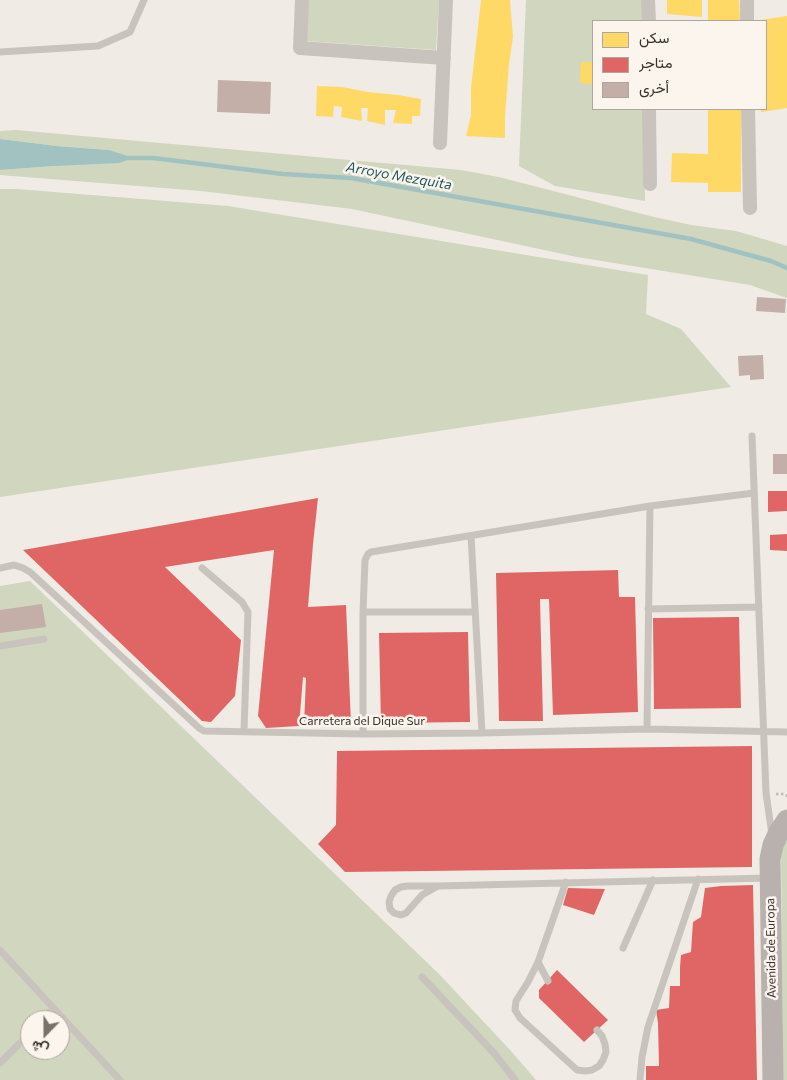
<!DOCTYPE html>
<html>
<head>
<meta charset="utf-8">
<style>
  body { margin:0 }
  #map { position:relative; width:787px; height:1080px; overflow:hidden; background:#f0ebe5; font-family:Commissioner,Vazirmatn,sans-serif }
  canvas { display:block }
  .legend { position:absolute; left:592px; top:20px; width:175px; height:90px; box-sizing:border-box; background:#fbf5ee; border:1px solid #aea6a0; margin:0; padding:6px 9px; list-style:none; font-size:15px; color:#3b302b }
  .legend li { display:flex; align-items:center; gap:10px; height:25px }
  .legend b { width:25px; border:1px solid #aea6a0 }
  .north { position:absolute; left:20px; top:1010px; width:50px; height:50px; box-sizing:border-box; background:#fbf5ee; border:1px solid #aea6a0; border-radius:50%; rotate:202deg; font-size:14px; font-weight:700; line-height:20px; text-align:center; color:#3b302b }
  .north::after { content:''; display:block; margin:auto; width:18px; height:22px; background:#7a716c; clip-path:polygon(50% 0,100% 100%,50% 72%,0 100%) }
</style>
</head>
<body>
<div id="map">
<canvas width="787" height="1080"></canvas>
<ul class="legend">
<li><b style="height:14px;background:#ffd966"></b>سكن</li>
<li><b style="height:14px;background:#e06666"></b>متاجر</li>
<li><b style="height:14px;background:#c3afa7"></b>أخرى</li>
</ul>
<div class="north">ش</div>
</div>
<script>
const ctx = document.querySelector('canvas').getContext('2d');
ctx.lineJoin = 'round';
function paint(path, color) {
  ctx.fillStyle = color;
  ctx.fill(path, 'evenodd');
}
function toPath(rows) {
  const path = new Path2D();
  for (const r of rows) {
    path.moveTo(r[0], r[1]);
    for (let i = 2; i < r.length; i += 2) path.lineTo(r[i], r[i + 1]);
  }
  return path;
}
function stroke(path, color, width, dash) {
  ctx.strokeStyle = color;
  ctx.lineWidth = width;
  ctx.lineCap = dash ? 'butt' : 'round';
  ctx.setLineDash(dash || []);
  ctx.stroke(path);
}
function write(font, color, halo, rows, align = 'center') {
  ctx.font = font + ' Commissioner,sans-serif';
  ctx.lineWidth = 5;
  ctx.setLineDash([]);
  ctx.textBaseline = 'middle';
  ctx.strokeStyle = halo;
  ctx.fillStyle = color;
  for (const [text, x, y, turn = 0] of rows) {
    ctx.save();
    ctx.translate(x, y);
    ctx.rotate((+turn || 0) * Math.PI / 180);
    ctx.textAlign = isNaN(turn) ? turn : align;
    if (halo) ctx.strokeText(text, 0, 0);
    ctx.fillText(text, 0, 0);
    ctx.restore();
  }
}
paint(toPath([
  [308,0,439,0,436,50,306,41],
  [526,0,646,0,646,21,593,21,593,109,645,109,645,201,555,186,519,166],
  [16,130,461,170,499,177,650,216,691,225,736,231,787,246,787,298,750,285,577,257,352,209,201,191,0,175,0,170,55,166,109,150,57,146,0,139,0,131],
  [0,189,17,189,228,206,648,275,646,314,681,329,731,387,0,497],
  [30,581,439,974,511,1051,536,1080,0,1080,0,586],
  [30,1020,60,1020,60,1050,30,1050],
  [787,836,787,1080,783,1080,781,851]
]), '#d1d6bf');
paint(toPath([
  [0,139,57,146,109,150,134,158,119,163,55,166,0,170]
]), '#a1c2c1');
paint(toPath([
  [481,0,510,0,513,37,509,64,505,117,505,138,466,136,471,115,471,88],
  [667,0,702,0,702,17,667,14],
  [708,0,739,0,740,21,708,21],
  [787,16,787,108,761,112,761,109,766,109,766,21,760,21,760,20],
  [581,62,593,62,593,84,580,83],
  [317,86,342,87,368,92,398,95,421,99,420,116,412,116,412,124,393,123,396,110,385,110,385,125,367,121,368,108,361,108,362,121,341,117,342,107,334,106,333,117,316,116],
  [708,109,741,109,741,192,708,192,708,183,671,182,672,153,708,154]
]), '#ffd966');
paint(toPath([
  [768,491,787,491,787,511,768,512],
  [318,498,313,544,308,607,346,605,351,724,304,725,306,678,303,677,299,726,266,728,258,716,274,550,165,567,241,640,235,696,211,722,202,721,23,550],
  [787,534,787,551,770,550,770,535],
  [618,570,619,597,635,597,638,712,553,715,549,599,540,599,543,721,499,721,496,573],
  [739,617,741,708,654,709,653,618],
  [468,632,470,722,381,723,379,633],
  [752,746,752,867,345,872,318,844,336,825,337,751],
  [753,885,757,1080,646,1080,646,1066,659,1066,658,1023,656,1010,669,1008,670,986,680,986,680,967,681,955,691,952,693,922,701,917,705,888,721,886],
  [568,888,605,889,594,915,563,905],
  [557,970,608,1020,584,1042,539,998,539,990]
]), '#e06666');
stroke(toPath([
  [129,158,153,158,283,174,351,178,691,239,771,261,787,268]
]), '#a1c2c1', 4.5);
paint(toPath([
  [218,80,271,82,270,114,217,112],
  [757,297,786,299,785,313,756,311],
  [763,355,764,379,750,380,750,375,739,376,738,356],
  [773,454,787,454,787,474,773,474],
  [42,604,46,627,0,633,0,610]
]), '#c3afa7');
stroke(toPath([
  [776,794,784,794,787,796]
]), '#c2bbb6', 2.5, [2.5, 2.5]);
stroke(toPath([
  [0,52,98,46,130,32,144,0],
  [752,436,766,793,772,835],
  [471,536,482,733],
  [0,568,14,565,23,568,30,572,199,728,204,731,363,734,482,733,647,729,787,732],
  [202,568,242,602,248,612,244,731],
  [648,609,759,607],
  [363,612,475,612],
  [0,646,44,639],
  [647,729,650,506],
  [363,734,363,612,365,560,368,554,371,552,650,506,754,493],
  [566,882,538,962,528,982,516,1001,515,1010,520,1018,577,1070,585,1071,592,1070,599,1066,603,1060,606,1052,605,1044,602,1036,597,1030],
  [438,886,422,895,406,913,401,915,394,913,390,909,389,902,391,896,395,890,401,887,407,886,438,886,768,878],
  [623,948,653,880],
  [0,950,120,1080],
  [538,962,548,981],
  [422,977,494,1053,515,1080],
  [42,1020,53,1009],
  [0,1063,30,1033],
  [640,1080,642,1057,648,1027,698,879]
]), '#c9c3be', 7);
stroke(toPath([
  [302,0,300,48,444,58],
  [648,0,649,21],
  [747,0,747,21],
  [649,109,650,184],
  [748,109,750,208],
  [440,143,446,0]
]), '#c9c3be', 14);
stroke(toPath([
  [773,1080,770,859,773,845,779,832,787,820]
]), '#b8b1ad', 21);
write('12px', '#3b302b', '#fbf5ee', [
  ["Carretera del Dique Sur",362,721],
  ["Avenida de Europa",771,948,-91]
]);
write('italic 14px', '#1f5a5e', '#fbf5ee', [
  ["Arroyo Mezquita",399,176,10]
]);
</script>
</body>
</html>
